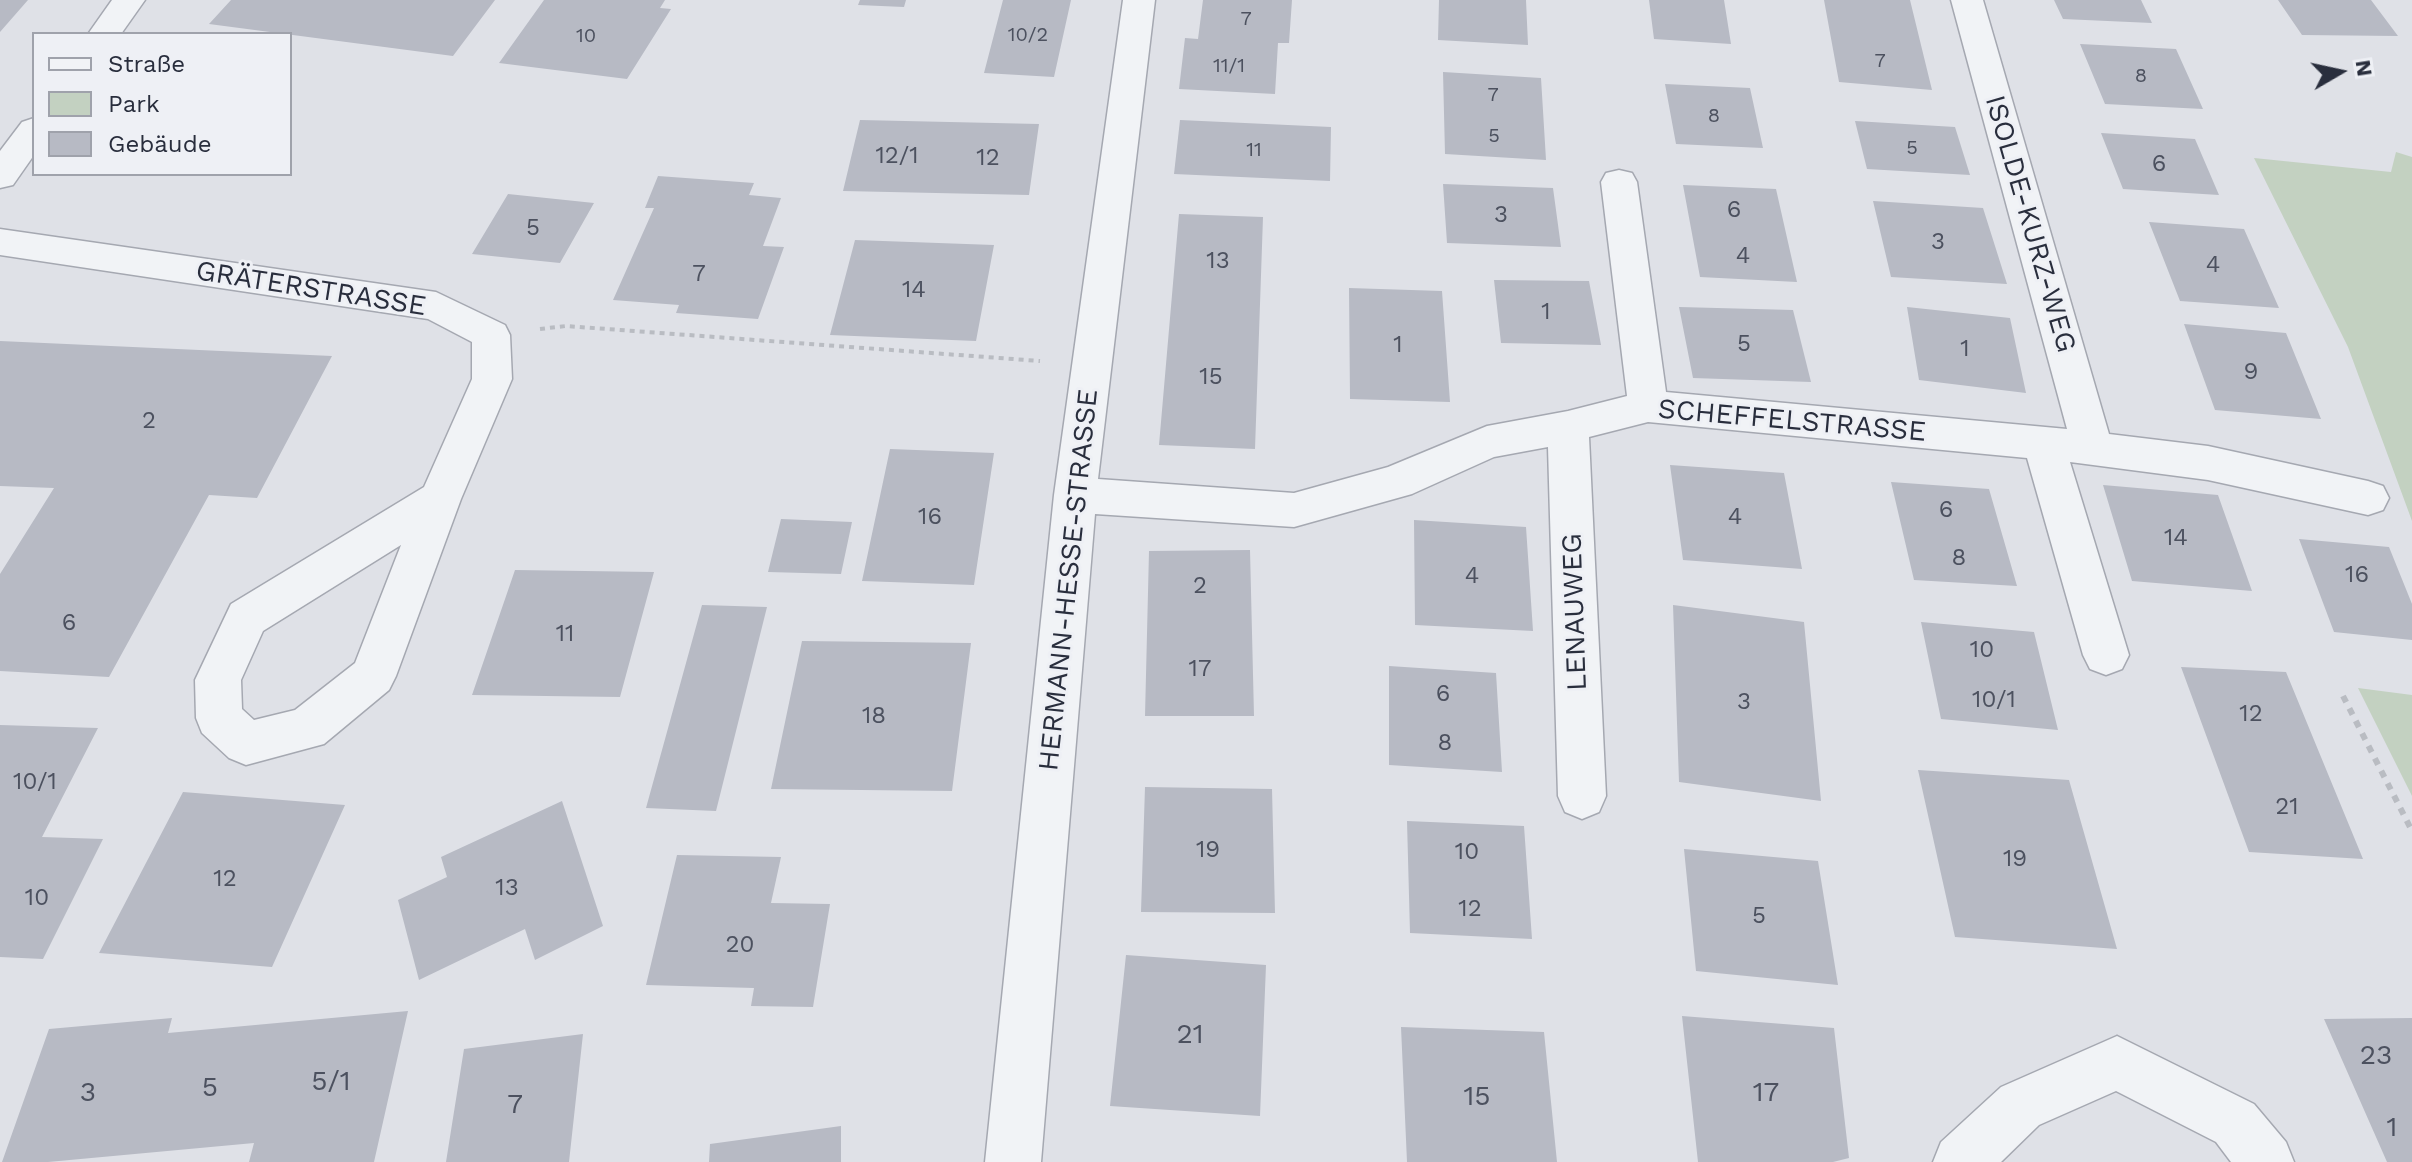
<!DOCTYPE html>
<html>
<head>
<meta charset="utf-8">
<style>
  body { margin:0 }
  #map { position:relative; width:2412px; height:1162px; overflow:hidden; background:#dfe1e7; font-family:"Work Sans",sans-serif }
  canvas { display:block }
  .legend { position:absolute; left:32px; top:32px; width:260px; height:144px; box-sizing:border-box; background:#eef0f5; border:2px solid #9fa2ab; margin:0; padding:10px 14px; list-style:none; font-size:24px; color:#292e3d }
  .legend li { display:flex; align-items:center; gap:16px; height:40px }
  .legend b { width:40px; border:2px solid #9fa2ab }
  .north { position:absolute; left:2300px; top:32px; width:80px; height:80px; -webkit-text-stroke:6px #eef0f5; paint-order:stroke; rotate:81deg; font-size:22px; font-weight:700; line-height:32px; text-align:center; color:#292e3d }
  .north::after { content:''; display:block; margin:auto; width:28px; height:36px; background:#292e3d; clip-path:polygon(50% 0,100% 100%,50% 72%,0 100%) }
</style>
</head>
<body>
<div id="map">
<canvas width="2412" height="1162"></canvas>
<ul class="legend">
<li><b style="height:10px;background:#f1f3f6"></b>Straße</li>
<li><b style="height:22px;background:#c3d1c1"></b>Park</li>
<li><b style="height:22px;background:#b7bac4"></b>Gebäude</li>
</ul>
<div class="north">N</div>
</div>
<script>
const ctx = document.querySelector('canvas').getContext('2d');
ctx.lineJoin = 'round';
function paint(path, color) {
  ctx.fillStyle = color;
  ctx.fill(path, 'evenodd');
}
function toPath(rows) {
  const path = new Path2D();
  for (const r of rows) {
    path.moveTo(r[0], r[1]);
    for (let i = 2; i < r.length; i += 2) path.lineTo(r[i], r[i + 1]);
  }
  return path;
}
function stroke(path, color, width, dash) {
  ctx.strokeStyle = color;
  ctx.lineWidth = width;
  ctx.lineCap = dash ? 'butt' : 'round';
  ctx.setLineDash(dash || []);
  ctx.stroke(path);
}
function write(font, color, halo, rows, align = 'center') {
  ctx.font = font + ' "Work Sans",sans-serif';
  ctx.lineWidth = 6;
  ctx.setLineDash([]);
  ctx.textBaseline = 'middle';
  ctx.strokeStyle = halo;
  ctx.fillStyle = color;
  for (const [text, x, y, turn = 0] of rows) {
    ctx.save();
    ctx.translate(x, y);
    ctx.rotate((+turn || 0) * Math.PI / 180);
    ctx.textAlign = isNaN(turn) ? turn : align;
    if (halo) ctx.strokeText(text, 0, 0);
    ctx.fillText(text, 0, 0);
    ctx.restore();
  }
}
paint(toPath([
  [2396,152,2412,157,2412,521,2348,347,2254,158,2391,172],
  [2358,688,2412,695,2412,796]
]), '#c3d1c1');
paint(toPath([
  [0,0,28,0,0,32],
  [231,0,495,0,453,56,209,24],
  [544,0,665,0,660,8,671,9,627,79,499,63],
  [860,0,906,0,904,7,858,5],
  [1003,0,1071,0,1054,77,984,73],
  [1203,0,1292,0,1289,43,1278,43,1275,94,1179,89,1185,38,1198,39],
  [1439,0,1526,0,1528,45,1438,40],
  [1649,0,1724,0,1731,44,1654,39],
  [1824,0,1910,0,1932,90,1839,82],
  [2054,0,2141,0,2152,23,2063,19],
  [2278,0,2371,0,2398,36,2302,35],
  [2080,44,2176,49,2203,109,2105,104],
  [1443,72,1541,78,1546,160,1445,154],
  [1665,84,1750,88,1763,148,1676,144],
  [860,120,1039,124,1029,195,843,191],
  [1180,120,1331,127,1330,181,1174,174],
  [1855,121,1955,127,1970,175,1867,169],
  [2101,133,2195,139,2219,195,2123,189],
  [658,176,754,183,749,195,781,198,763,246,784,247,758,319,676,313,679,305,613,300,654,208,645,208],
  [1443,184,1553,188,1561,247,1447,243],
  [1683,185,1776,189,1797,282,1700,277],
  [508,194,594,203,560,263,472,254],
  [1873,201,1983,208,2007,284,1891,277],
  [1179,214,1263,217,1255,449,1159,445],
  [2149,222,2244,229,2279,308,2180,301],
  [855,240,994,245,976,341,830,335],
  [1494,280,1589,281,1601,345,1501,343],
  [1349,288,1442,291,1450,402,1350,399],
  [1679,307,1793,310,1811,382,1693,378],
  [1907,307,2010,318,2026,393,1919,380],
  [2184,324,2286,333,2321,419,2215,410],
  [0,341,332,356,257,498,209,495,109,677,0,671,0,574,54,488,0,486],
  [890,449,994,453,974,585,862,581],
  [1670,465,1784,473,1802,569,1683,560],
  [1891,482,1989,489,2017,586,1914,580],
  [2103,485,2218,495,2252,591,2132,581],
  [781,519,852,522,841,574,768,572],
  [1414,520,1526,527,1533,631,1415,625],
  [2299,539,2389,547,2412,604,2412,640,2334,632],
  [1250,550,1254,716,1145,716,1149,551],
  [515,570,654,572,620,697,472,695],
  [702,605,767,607,716,811,646,808],
  [1673,605,1804,622,1821,801,1679,782],
  [1921,622,2034,632,2058,730,1941,719],
  [802,641,971,643,952,791,771,789],
  [1389,666,1496,673,1502,772,1389,765],
  [2181,667,2286,672,2363,859,2249,852],
  [0,725,98,728,42,837,103,839,43,959,0,957],
  [1918,770,2069,780,2117,949,1955,937],
  [1145,787,1272,789,1275,913,1141,912],
  [183,792,345,805,272,967,99,953],
  [562,801,603,926,535,960,525,929,419,980,398,900,447,877,441,857],
  [1407,821,1524,826,1532,939,1410,933],
  [1684,849,1818,861,1838,985,1696,971],
  [677,855,781,857,771,903,830,904,813,1007,751,1006,754,988,646,985],
  [1126,955,1266,965,1260,1116,1110,1106],
  [408,1011,374,1162,249,1162,254,1143,48,1162,2,1162,49,1029,172,1018,168,1033],
  [1682,1016,1834,1028,1849,1158,1833,1162,1698,1162],
  [2412,1018,2412,1162,2387,1162,2324,1019],
  [1401,1027,1544,1032,1557,1162,1407,1162],
  [583,1034,569,1162,446,1162,464,1049],
  [841,1126,841,1162,709,1162,710,1144]
]), '#b7bac4');
const minor = toPath([
  [112,0,145,0,121,34,88,34,112,0],
  [1123,0,1155,0,1098,479,1294,493,1388,467,1487,426,1568,411,1627,396,1601,182,1606,173,1619,170,1632,173,1637,182,1666,392,2067,429,1951,0,1983,0,2109,434,2208,446,2368,481,2383,486,2389,498,2383,510,2368,515,2208,480,2070,462,2129,655,2122,669,2106,675,2090,669,2083,655,2027,458,1648,422,1589,437,1606,796,1599,812,1582,819,1565,812,1558,796,1548,447,1494,457,1412,494,1294,527,1095,514,1041,1162,985,1162,1054,495,1123,0],
  [34,118,34,155,13,185,0,188,0,151,22,122,34,118],
  [0,229,436,292,505,325,510,335,512,379,461,499,396,676,389,690,324,744,246,765,229,758,202,733,196,718,195,680,231,604,424,487,472,379,472,342,428,319,0,255,0,229],
  [401,545,355,663,295,710,254,720,242,709,241,680,263,631,401,545],
  [2117,1036,2254,1104,2286,1142,2294,1162,2231,1162,2216,1142,2116,1091,2039,1125,2001,1162,1933,1162,1941,1142,2001,1087,2117,1036]
]);
stroke(minor, '#a5a8b1', 3);
stroke(toPath([
  [540,329,566,326,1040,361]
]), '#b9bcc2', 4, [5, 5]);
stroke(toPath([
  [2343,696,2412,831]
]), '#b9bcc2', 6, [7, 7]);
paint(minor, '#f1f3f6');
write('20px', '#4c515f', null, [
  ["7",1246,19],
  ["10/2",1028,35],
  ["10",586,36],
  ["7",1880,61],
  ["11/1",1229,66],
  ["8",2141,76],
  ["7",1493,95],
  ["8",1714,116],
  ["5",1494,136],
  ["5",1912,148],
  ["11",1254,150]
]);
write('24px', '#4c515f', null, [
  ["12/1",897,156],
  ["12",988,158],
  ["6",2159,164],
  ["6",1734,210],
  ["3",1501,215],
  ["5",533,228],
  ["3",1938,242],
  ["4",1743,256],
  ["13",1218,261],
  ["4",2213,265],
  ["7",699,274],
  ["14",914,290],
  ["1",1546,312],
  ["5",1744,344],
  ["1",1398,345],
  ["1",1965,349],
  ["9",2251,372],
  ["15",1211,377],
  ["2",149,421],
  ["6",1946,510],
  ["16",930,517],
  ["4",1735,517],
  ["14",2176,538],
  ["8",1959,558],
  ["16",2357,575],
  ["4",1472,576],
  ["2",1200,586],
  ["6",69,623],
  ["11",565,634],
  ["10",1982,650],
  ["17",1200,669],
  ["6",1443,694],
  ["10/1",1994,700],
  ["3",1744,702],
  ["12",2251,714],
  ["18",874,716],
  ["8",1445,743],
  ["10/1",35,782],
  ["21",2287,807],
  ["19",1208,850],
  ["10",1467,852],
  ["19",2015,859],
  ["12",225,879],
  ["13",507,888],
  ["10",37,898],
  ["12",1470,909],
  ["5",1759,916],
  ["20",740,945]
]);
write('28px', '#292e3d', '#eef0f5', [
  ["ISOLDE-KURZ-WEG",2030,224,74],
  ["GRÄTERSTRASSE",311,289,9],
  ["SCHEFFELSTRASSE",1792,421,5],
  ["HERMANN-HESSE-STRASSE",1069,580,-84],
  ["LENAUWEG",1575,612,-92]
]);
write('28px', '#4c515f', null, [
  ["21",1190,1035],
  ["23",2376,1056],
  ["5/1",331,1082],
  ["5",210,1088],
  ["3",88,1093],
  ["17",1766,1093],
  ["15",1477,1097],
  ["7",515,1105],
  ["1",2392,1128]
]);
</script>
</body>
</html>
